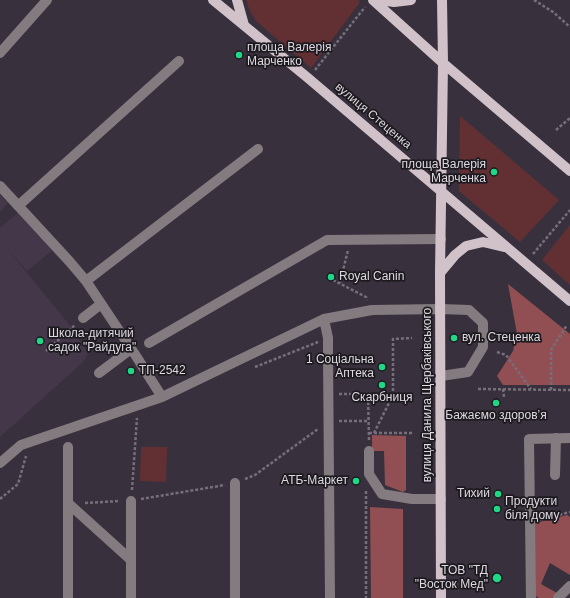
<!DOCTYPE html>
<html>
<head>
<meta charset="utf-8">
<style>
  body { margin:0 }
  canvas { display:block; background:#38303d }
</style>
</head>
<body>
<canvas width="570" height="598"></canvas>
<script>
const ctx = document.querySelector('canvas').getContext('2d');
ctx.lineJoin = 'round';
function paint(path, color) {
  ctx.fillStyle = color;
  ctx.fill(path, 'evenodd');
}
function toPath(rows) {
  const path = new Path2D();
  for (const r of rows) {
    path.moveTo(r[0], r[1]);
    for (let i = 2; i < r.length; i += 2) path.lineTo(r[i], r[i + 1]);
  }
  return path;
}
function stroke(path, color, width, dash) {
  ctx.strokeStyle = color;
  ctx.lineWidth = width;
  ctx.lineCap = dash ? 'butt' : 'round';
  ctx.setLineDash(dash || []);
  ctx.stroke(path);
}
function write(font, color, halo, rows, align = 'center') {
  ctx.font = font + ' Arial,sans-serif';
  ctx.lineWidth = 3.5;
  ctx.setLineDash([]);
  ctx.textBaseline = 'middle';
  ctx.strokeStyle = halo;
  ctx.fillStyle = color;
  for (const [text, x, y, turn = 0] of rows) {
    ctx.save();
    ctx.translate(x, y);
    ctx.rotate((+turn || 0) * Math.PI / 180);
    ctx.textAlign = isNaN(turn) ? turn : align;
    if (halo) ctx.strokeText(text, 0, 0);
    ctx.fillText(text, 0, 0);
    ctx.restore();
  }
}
paint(toPath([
  [0,195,8,203,0,212],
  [19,212,54,249,27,271,5,246,72,328,88,354,83,362,0,437,0,228]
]), '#433749');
paint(toPath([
  [246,0,358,0,360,2,311,68,256,21,250,11],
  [460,116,559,200,520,242,459,191],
  [570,225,570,285,542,260],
  [141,447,167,447,166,482,140,481]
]), '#623033');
paint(toPath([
  [508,284,570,334,570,385,503,385,497,376,513,351,517,334],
  [372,435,406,436,406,490,403,492,385,485,384,451,372,451],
  [370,507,403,509,403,598,371,598],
  [567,515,570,517,570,575,550,563,541,584,557,593,553,598,539,598,534,595,532,524]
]), '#914f53');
stroke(toPath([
  [534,0,553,12,570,27],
  [315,70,365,7],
  [556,130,570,118],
  [533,254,570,210],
  [333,280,366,297,367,300],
  [340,283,348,250],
  [46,351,75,325],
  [497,352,506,355,531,389],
  [255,367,318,342],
  [478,389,570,390],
  [503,389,504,397],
  [551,390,551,350,567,325],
  [339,394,368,394],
  [339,421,368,421],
  [369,433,412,433],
  [374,433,393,395],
  [369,440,368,394,393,395,393,339,412,338],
  [245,479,255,475,318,429],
  [132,490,137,418],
  [366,491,366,598],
  [0,499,18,484,26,456],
  [141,499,225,485],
  [85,503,120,501],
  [540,520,570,512]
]), '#766f7b', 2.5, [3, 2]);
stroke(toPath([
  [0,53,47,0],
  [0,186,70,262,86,281,136,356,162,397],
  [18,206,179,61],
  [86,281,258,149],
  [83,318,101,304],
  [324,319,328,338,328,356,330,598],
  [149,343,327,240,441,239],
  [99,373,131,349],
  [68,447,68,597],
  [369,451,369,474,382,494,412,499,441,499],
  [0,463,21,445,162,397,324,319,372,310,441,309,469,310,483,323,483,347,468,372,441,376],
  [555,475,556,438],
  [131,501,131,598],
  [69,504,131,560],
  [235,598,235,483],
  [531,598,529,439,570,438],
  [558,598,570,586]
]), '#837b7f', 10);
stroke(toPath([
  [213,0,308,78,570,301],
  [237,0,244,25],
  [373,0,443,63,570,171],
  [381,0,394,2,411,0],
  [440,273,455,255,466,246,483,242,504,247],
  [441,598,440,273,443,63,442,0]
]), '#d1c1c9', 10);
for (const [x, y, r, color] of [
  [239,55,4,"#1ed887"],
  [494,172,4,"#1ed887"],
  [331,277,4,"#1ed887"],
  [454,338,4,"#1ed887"],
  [40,341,4,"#1ed887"],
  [382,367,4,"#1ed887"],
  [131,371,4,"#1ed887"],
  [382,385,4,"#1ed887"],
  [496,403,4,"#1ed887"],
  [356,481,4,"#1ed887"],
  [498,494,4,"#1ed887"],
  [497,509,4,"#1ed887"],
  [497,578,5,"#1ed887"]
]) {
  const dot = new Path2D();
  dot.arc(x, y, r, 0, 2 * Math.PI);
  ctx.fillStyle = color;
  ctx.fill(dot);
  stroke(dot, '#1d1a1f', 1.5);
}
write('12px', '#ded9e1', '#1d1a1f', [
  ["площа Валерія",247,48],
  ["Марченко",247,62],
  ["площа Валерія",486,165,"right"],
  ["Марченка",486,179,"right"],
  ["Royal Canin",339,277],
  ["Школа-дитячий",48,334],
  ["садок \"Райдуга\"",48,348],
  ["вул. Стеценка",462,338],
  ["1 Соціальна",374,360,"right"],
  ["Аптека",374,374,"right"],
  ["ТП-2542",139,371],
  ["Скарбниця",382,398,"center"],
  ["Бажаємо здоровʼя",496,416,"center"],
  ["АТБ-Маркет",348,481,"right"],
  ["Тихий",490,494,"right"],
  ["Продукти",505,502],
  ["біля дому",505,516],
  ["ТОВ \"ТД",488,571,"right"],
  ["\"Восток Мед\"",488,585,"right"]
], 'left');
write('12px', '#ded9e1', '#1d1a1f', [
  ["вулиця Стеценка",373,116,40],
  ["вулиця Данила Щербаківського",428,395,-90]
]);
</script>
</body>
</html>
